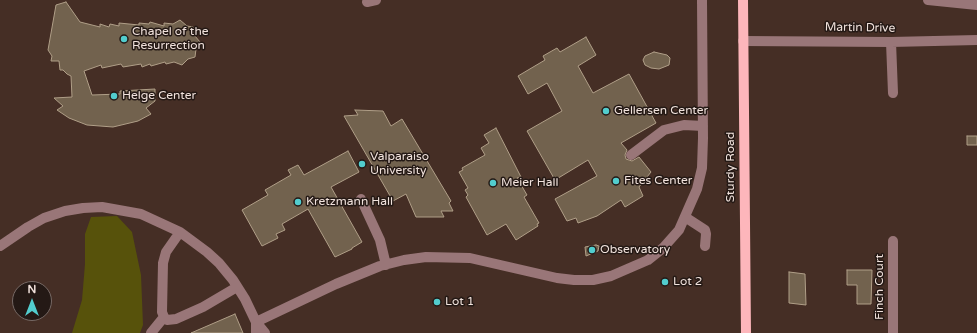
<!DOCTYPE html>
<html>
<head>
<meta charset="utf-8">
<style>
  body { margin:0 }
  #map { position:relative; width:977px; height:333px; overflow:hidden; background:#452e25; font-family:"Varela Round",sans-serif }
  canvas { display:block }
  .north { position:absolute; left:12px; top:281px; width:40px; height:40px; box-sizing:border-box; background:#241915; border:1px solid #766965; border-radius:50%; rotate:0deg; font-size:11px; font-weight:700; line-height:16px; text-align:center; color:#f1e2dc }
  .north::after { content:''; display:block; margin:auto; width:14px; height:18px; background:#52cdce; clip-path:polygon(50% 0,100% 100%,50% 72%,0 100%) }
</style>
</head>
<body>
<div id="map">
<canvas width="977" height="333"></canvas>
<div class="north">N</div>
</div>
<script>
const ctx = document.querySelector('canvas').getContext('2d');
ctx.lineJoin = 'round';
function paint(path, color) {
  ctx.fillStyle = color;
  ctx.fill(path, 'evenodd');
}
function toPath(rows) {
  const path = new Path2D();
  for (const r of rows) {
    path.moveTo(r[0], r[1]);
    for (let i = 2; i < r.length; i += 2) path.lineTo(r[i], r[i + 1]);
  }
  return path;
}
function stroke(path, color, width, dash) {
  ctx.strokeStyle = color;
  ctx.lineWidth = width;
  ctx.lineCap = dash ? 'butt' : 'round';
  ctx.setLineDash(dash || []);
  ctx.stroke(path);
}
function write(font, color, halo, rows, align = 'center') {
  ctx.font = font + ' "Varela Round",sans-serif';
  ctx.lineWidth = 3;
  ctx.setLineDash([]);
  ctx.textBaseline = 'middle';
  ctx.strokeStyle = halo;
  ctx.fillStyle = color;
  for (const [text, x, y, turn = 0] of rows) {
    ctx.save();
    ctx.translate(x, y);
    ctx.rotate((+turn || 0) * Math.PI / 180);
    ctx.textAlign = isNaN(turn) ? turn : align;
    if (halo) ctx.strokeText(text, 0, 0);
    ctx.fillText(text, 0, 0);
    ctx.restore();
  }
}
paint(toPath([
  [117,216,132,232,141,275,143,325,140,333,72,333,82,300,85,264,85,234,91,217]
]), '#57520b');
const building = toPath([
  [66,2,80,22,100,27,100,24,109,27,110,24,119,26,119,23,139,25,139,23,149,24,150,22,164,26,164,23,173,24,180,20,187,26,193,27,195,36,200,42,196,49,195,57,188,59,182,65,174,62,166,64,165,62,151,66,150,64,142,67,141,64,123,67,121,64,102,68,101,65,84,71,92,95,120,94,120,91,155,89,155,101,146,108,151,114,138,121,113,127,87,125,69,118,57,110,63,106,54,98,72,97,71,76,67,74,63,70,60,70,59,61,51,61,52,56,48,50,56,5,66,2],
  [586,37,596,55,578,66,593,93,629,74,656,123,621,143,627,150,625,155,626,159,632,161,639,157,651,172,639,187,643,196,625,207,621,200,597,216,578,223,576,218,567,221,555,199,597,176,588,160,555,180,527,131,562,111,547,83,528,94,518,76,545,60,543,56,557,48,560,52,586,37],
  [654,52,667,55,670,58,669,65,659,69,651,68,645,65,643,60,645,56,654,52],
  [355,110,383,111,391,126,402,119,451,201,449,203,453,211,441,211,444,217,416,217,406,194,393,201,344,116,358,115,355,110],
  [496,128,521,177,517,178,527,195,524,197,539,223,537,224,538,226,516,240,506,224,487,235,466,197,468,195,465,190,468,188,459,172,463,170,462,168,485,155,481,148,489,143,484,135,496,128],
  [967,136,977,136,977,145,967,145,967,136],
  [348,151,359,172,331,187,362,242,352,248,352,249,335,257,308,209,282,224,285,230,276,234,278,238,262,246,242,210,268,195,265,190,291,175,288,170,298,165,304,175,348,151],
  [596,245,599,246,598,251,586,256,585,247,596,245],
  [847,270,872,270,871,304,857,304,857,285,847,285,847,270],
  [789,272,805,274,806,305,789,303,789,272],
  [235,314,243,333,191,333,235,314]
]);
paint(building, '#72624e');
stroke(building, '#b09f88', 1);
stroke(toPath([
  [928,0,977,5],
  [367,2,376,0],
  [743,41,891,42,977,40],
  [891,42,893,93],
  [631,155,664,130,684,125,703,126],
  [361,199,380,240,386,265],
  [685,217,705,230,706,234,705,246],
  [180,232,166,252,163,263,162,312,164,317,167,320,176,319,203,307,237,287],
  [893,241,893,333],
  [0,246,28,227,44,218,65,211,83,208,102,207,141,214,180,232,207,252,219,263,233,280,245,299,256,322,256,333],
  [256,322,336,284,380,266,404,260,426,257,470,258,557,278,574,280,593,280,611,276,648,260,663,248,679,230,697,189,702,168,703,138,702,0],
  [256,322,265,333],
  [151,333,164,317]
]), '#997678', 10);
stroke(toPath([
  [743,0,746,333]
]), '#fdb6bb', 10);
for (const [x, y, r, color] of [
  [124,39,4,"#52cdce"],
  [114,96,4,"#52cdce"],
  [606,111,4,"#52cdce"],
  [362,164,4,"#52cdce"],
  [616,181,4,"#52cdce"],
  [493,183,4,"#52cdce"],
  [298,202,4,"#52cdce"],
  [592,250,4,"#52cdce"],
  [665,282,4,"#52cdce"],
  [437,302,4,"#52cdce"]
]) {
  const dot = new Path2D();
  dot.arc(x, y, r, 0, 2 * Math.PI);
  ctx.fillStyle = color;
  ctx.fill(dot);
  stroke(dot, '#241915', 1.5);
}
write('12px', '#f1e2dc', '#241915', [
  ["Martin Drive",860,28,1],
  ["Sturdy Road",731,167,-90],
  ["Finch Court",880,287,-90]
]);
write('12px', '#f1e2dc', '#241915', [
  ["Chapel of the",132,32],
  ["Resurrection",132,46],
  ["Helge Center",122,96],
  ["Gellersen Center",614,111],
  ["Valparaiso",370,157],
  ["University",370,171],
  ["Fites Center",624,181],
  ["Meier Hall",501,183],
  ["Kretzmann Hall",306,202],
  ["Observatory",600,250],
  ["Lot 2",673,282],
  ["Lot 1",445,302]
], 'left');
</script>
</body>
</html>
